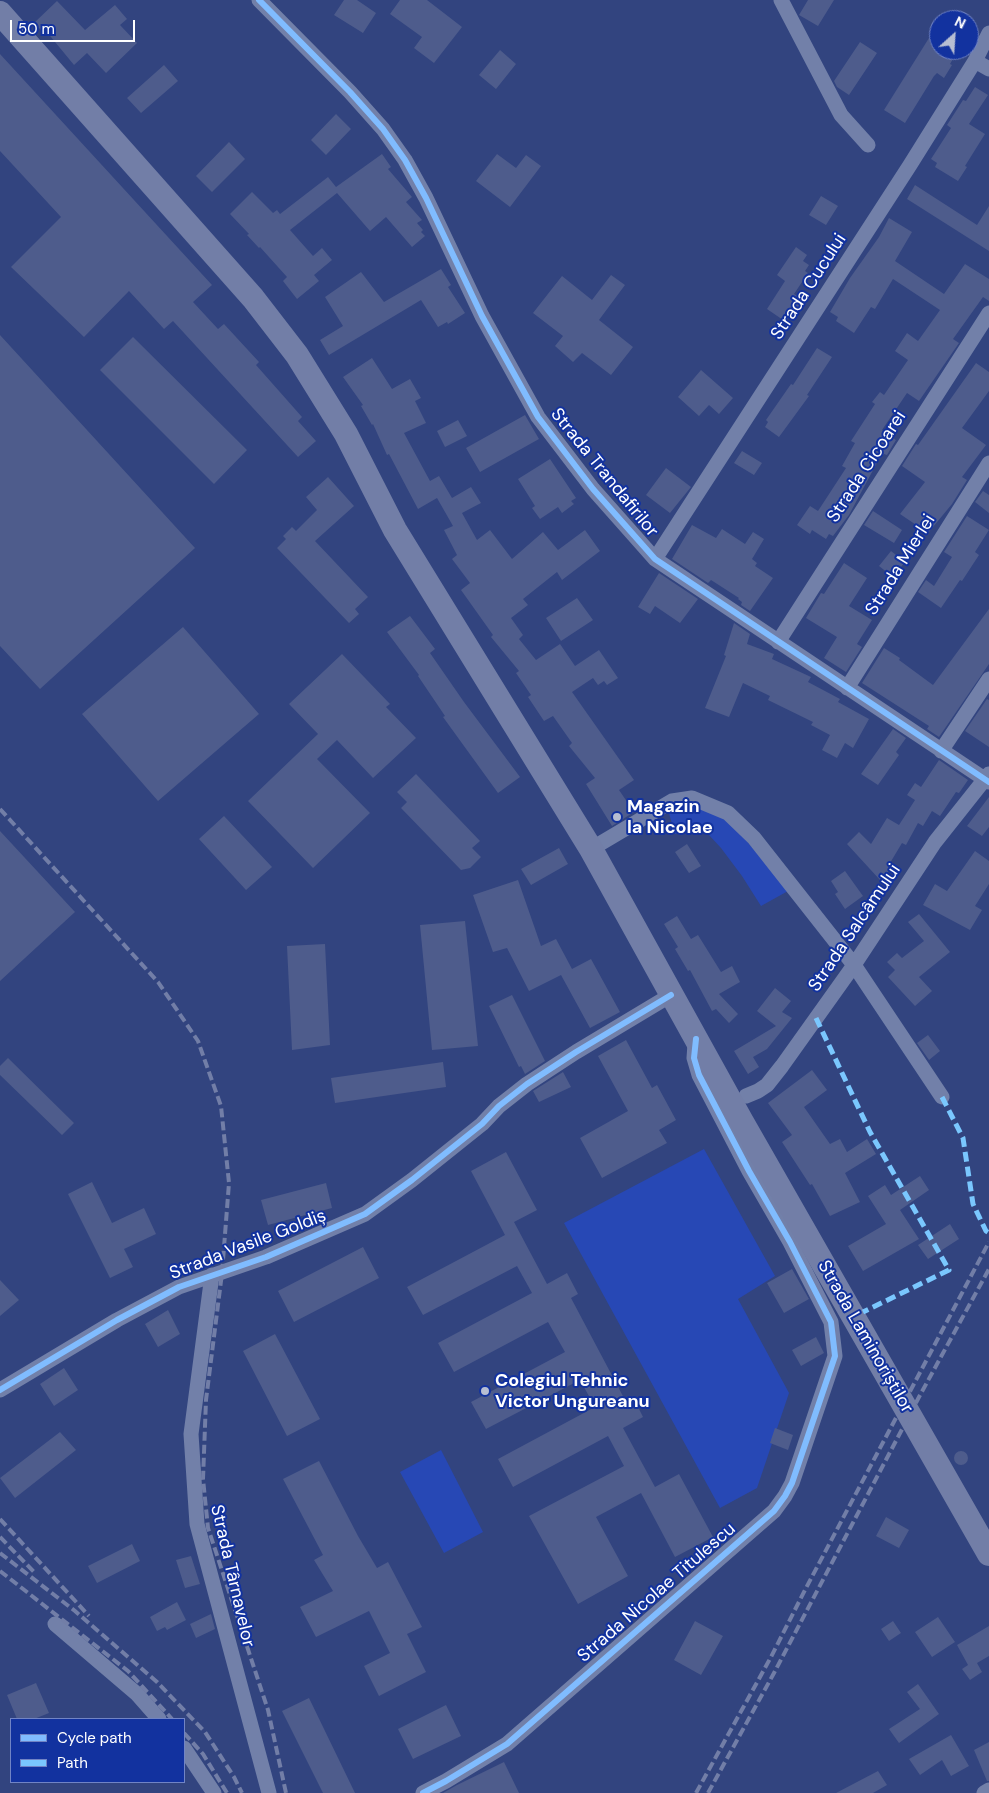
<!DOCTYPE html>
<html>
<head>
<meta charset="utf-8">
<style>
  body { margin:0 }
  #map { position:relative; width:989px; height:1793px; overflow:hidden; background:#32447f; font-family:"DM Sans",sans-serif }
  canvas { display:block }
  .legend { position:absolute; left:10px; top:1718px; width:175px; height:65px; box-sizing:border-box; background:#12329f; border:1px solid #7184c5; margin:0; padding:6px 9px; list-style:none; font-size:15px; color:#fff }
  .legend li { display:flex; align-items:center; gap:10px; height:25px }
  .legend b { width:25px; border:1px solid #7184c5 }
  .north { position:absolute; left:929px; top:10px; width:50px; height:50px; box-sizing:border-box; background:#12329f; border:1px solid #7184c5; border-radius:50%; rotate:26deg; font-size:14px; font-weight:700; line-height:20px; text-align:center; color:#fff }
  .north::after { content:''; display:block; margin:auto; width:18px; height:22px; background:#b7bed2; clip-path:polygon(50% 0,100% 100%,50% 72%,0 100%) }
  .scale { position:absolute; left:10px; top:20px; width:125px; height:22px; box-sizing:border-box; border:2px solid #fff; border-top:0; padding-left:6px; font-size:15px; line-height:18px; white-space:nowrap; color:#fff; -webkit-text-stroke:4px #12329f; paint-order:stroke }
</style>
</head>
<body>
<div id="map">
<canvas width="989" height="1793"></canvas>
<ul class="legend">
<li><b style="height:6px;background:#80bcff"></b>Cycle path</li>
<li><b style="height:6px;background:#7ac7fe"></b>Path</li>
</ul>
<div class="north">N</div>
<div class="scale">50 m</div>
</div>
<script>
const ctx = document.querySelector('canvas').getContext('2d');
ctx.lineJoin = 'round';
function paint(path, color) {
  ctx.fillStyle = color;
  ctx.fill(path, 'evenodd');
}
function toPath(rows) {
  const path = new Path2D();
  for (const r of rows) {
    if (r.length === 3) {
      path.moveTo(r[0] + r[2], r[1]);
      path.arc(r[0], r[1], r[2], 0, 2 * Math.PI);
      continue;
    }
    path.moveTo(r[0], r[1]);
    for (let i = 2; i < r.length; i += 2) path.lineTo(r[i], r[i + 1]);
  }
  return path;
}
function stroke(path, color, width, dash) {
  ctx.strokeStyle = color;
  ctx.lineWidth = width;
  ctx.lineCap = dash ? 'butt' : 'round';
  ctx.setLineDash(dash || []);
  ctx.stroke(path);
}
function write(font, color, halo, rows, align = 'center') {
  ctx.font = font + ' "DM Sans",sans-serif';
  ctx.lineWidth = 4;
  ctx.setLineDash([]);
  ctx.textBaseline = 'middle';
  ctx.strokeStyle = halo;
  ctx.fillStyle = color;
  for (const [text, x, y, turn = 0] of rows) {
    ctx.save();
    ctx.translate(x, y);
    ctx.rotate((+turn || 0) * Math.PI / 180);
    ctx.textAlign = isNaN(turn) ? turn : align;
    if (halo) ctx.strokeText(text, 0, 0);
    ctx.fillText(text, 0, 0);
    ctx.restore();
  }
}
paint(toPath([
  [696,805,720,816,738,830,788,891,761,906,742,876,721,848,709,835,691,830,675,834,668,810],
  [704,1149,775,1276,738,1299,789,1393,757,1488,720,1508,564,1223],
  [441,1450,483,1532,444,1553,400,1472]
]), '#2748b5');
paint(toPath([
  [344,0,357,0,376,13,363,33,334,15],
  [400,0,427,0,462,27,434,63,414,48,422,37,390,14],
  [808,0,834,0,818,26,799,15],
  [57,1,85,30,115,5,127,19,120,25,137,43,106,73,87,53,74,65,46,31,44,33,34,23],
  [939,22,939,50,958,50,950,64,952,65,944,78,937,73,934,76,905,123,884,110],
  [860,42,877,53,849,95,837,87,834,81],
  [500,50,516,64,496,89,479,75],
  [0,54,212,285,193,302,218,329,224,324,259,362,256,365,302,417,298,421,316,441,298,457,173,321,164,329,129,291,84,337,11,267,61,217,0,151],
  [164,65,178,81,141,113,127,98],
  [975,87,988,95,969,124,985,134,965,166,967,167,958,181,935,167,937,163,931,159,951,128,947,125,956,111,963,100,966,101],
  [336,114,351,129,326,155,311,140],
  [229,142,245,159,212,192,196,176],
  [382,154,391,167,388,169,412,197,406,202,422,220,417,223,423,230,421,232,425,236,412,247,386,217,370,231,337,193,290,230,313,256,322,248,332,260,314,275,319,281,297,299,283,281,287,277,260,247,259,248,247,235,249,234,230,214,252,192,273,213,277,210,280,214,328,177,336,187],
  [497,154,516,168,526,155,541,166,510,207,476,181],
  [915,185,977,225,989,206,989,251,907,199],
  [821,196,838,206,826,225,809,215],
  [889,218,912,232,895,261,944,294,965,264,989,279,989,301,983,297,953,339,959,343,919,401,907,393,882,430,896,440,887,455,884,454,879,459,849,515,833,536,829,534,826,539,812,530,810,534,797,525,810,506,818,511,846,468,842,466,855,443,851,441,875,404,872,402,880,392,884,395,908,360,895,351,907,333,918,341,940,310,893,279,875,309,871,307,854,333,836,321,838,317,830,312,850,278,879,237],
  [796,247,807,255,803,261,809,265,805,271,808,273,794,294,806,301,797,315,792,312,786,322,767,309,785,281,777,275],
  [441,269,451,285,448,287,465,313,448,324,447,322,438,327,421,300,329,355,320,340,343,326,325,297,361,272,384,302],
  [611,275,625,285,599,320,633,347,611,375,582,353,573,362,555,346,563,336,533,313,562,276,592,300],
  [0,335,195,548,40,689,0,646],
  [133,337,247,450,214,484,100,370],
  [817,348,832,357,807,395,809,396,779,437,765,427,768,422,766,420,791,384,793,385],
  [372,358,392,389,410,379,421,398,415,401,426,423,404,433,430,481,439,476,452,498,471,487,481,503,462,513,477,540,490,530,512,559,543,532,558,550,585,530,600,551,562,580,557,572,523,599,528,605,511,618,523,635,519,639,536,660,560,644,575,666,599,650,618,678,607,685,604,681,598,685,593,678,572,692,634,780,619,790,634,812,612,826,586,784,595,778,569,746,572,743,553,716,544,721,528,697,531,695,516,673,519,671,491,637,493,635,461,590,470,583,452,559,457,555,444,530,453,526,437,498,418,509,389,454,387,455,373,424,372,425,361,406,363,405,343,377],
  [976,363,989,372,989,391,962,428,986,445,962,477,967,480,952,504,928,533,900,514,925,482,902,466,916,444,918,445],
  [701,370,733,398,719,414,709,405,699,416,678,397],
  [525,415,539,439,480,472,466,448],
  [458,420,467,436,445,447,437,431],
  [742,451,762,463,754,475,734,463],
  [550,459,576,498,571,501,574,504,562,513,558,507,540,519,532,508,535,506,518,479],
  [666,468,691,487,670,513,646,495],
  [328,477,354,506,315,541,368,597,355,609,359,614,349,623,277,548,286,539,283,536,292,527,296,531,317,510,306,497],
  [983,491,989,495,989,513,975,502],
  [873,511,902,530,894,543,864,525],
  [967,516,989,530,975,552,979,555,962,581,960,580,941,608,918,592,926,580,934,586,952,557,944,552],
  [692,525,716,538,722,529,745,544,753,532,764,539,752,559,757,563,755,566,773,578,750,611,741,605,742,602,738,599,739,598,711,580,708,583,672,559],
  [891,551,905,562,893,577,879,566],
  [844,563,867,578,849,606,872,620,857,644,862,647,846,672,824,658,837,637,806,618,821,593,824,594],
  [659,573,698,599,680,623,655,606,650,614,638,607],
  [577,598,593,620,561,641,546,618],
  [989,609,989,664,939,737,927,729,929,726,862,683,884,648,900,658,899,660,933,685],
  [410,616,435,649,430,653,464,702,520,777,498,793,443,717,445,716,418,676,419,675,387,632],
  [734,623,750,634,747,644,774,654,772,659,811,677,808,682,840,699,838,702,869,719,853,748,845,743,837,758,822,750,830,735,811,725,813,722,768,700,770,696,743,683,729,717,705,708,726,656,724,655],
  [183,627,259,714,158,801,82,714],
  [342,654,390,704,386,707,416,738,373,778,337,740,317,759,370,813,313,868,248,801,318,734,289,704],
  [987,699,989,700,989,747,965,731],
  [893,729,906,738,896,752,899,755,878,785,861,774],
  [939,760,968,780,959,793,956,792,940,816,932,811,923,826,918,823,906,845,902,843,890,863,893,867,880,880,847,844,859,832,871,844,887,818,899,825,915,800,907,795,915,783,921,787],
  [416,774,480,841,472,848,481,857,470,868,461,870,401,808,407,802,397,792],
  [989,797,989,827,982,836,967,826],
  [224,816,272,867,246,890,199,839],
  [0,831,75,912,0,981],
  [687,844,701,866,689,873,675,852],
  [559,848,568,864,531,885,521,869],
  [975,851,989,861,989,884,975,906,982,910,970,930,923,905,935,884,947,891],
  [845,871,863,896,845,909,835,894,838,892,831,881],
  [518,880,541,946,556,939,572,969,591,959,620,1012,590,1028,561,975,563,974,529,991,507,948,493,952,473,895],
  [919,914,950,952,919,977,932,991,915,1006,888,977,895,970,887,962,897,953,902,958,924,941,908,922],
  [677,916,691,939,698,935,721,972,732,966,740,982,719,994,738,1014,729,1023,716,1009,712,1011,690,970,688,971,675,949,678,947,664,924],
  [465,921,478,1046,432,1050,420,925],
  [325,944,330,1045,292,1050,287,946],
  [775,988,791,1001,782,1012,792,1018,767,1049,753,1057,759,1067,748,1074,734,1051,776,1026,757,1011],
  [512,995,545,1061,525,1074,521,1066,519,1067,489,1006],
  [928,1035,940,1051,929,1060,917,1043],
  [626,1040,652,1088,657,1085,676,1120,659,1130,667,1143,602,1178,580,1138,628,1111,598,1056],
  [8,1058,74,1123,62,1135,0,1075,0,1066],
  [443,1062,446,1087,335,1103,331,1078],
  [812,1070,827,1090,804,1107,830,1144,840,1139,847,1152,867,1139,876,1154,845,1173,860,1202,830,1216,812,1184,810,1185,782,1142,792,1135,768,1103],
  [563,1072,571,1087,539,1102,533,1091],
  [506,1152,537,1210,514,1222,547,1284,567,1273,578,1294,571,1298,625,1400,633,1397,643,1417,623,1428,655,1487,679,1474,713,1537,675,1557,641,1493,596,1517,628,1576,578,1604,529,1516,624,1466,608,1436,513,1487,498,1459,595,1407,580,1380,486,1429,471,1402,565,1352,548,1322,454,1372,438,1343,532,1293,517,1266,423,1315,407,1287,505,1235,471,1171],
  [920,1176,929,1190,900,1210,919,1239,863,1271,848,1246,886,1224,868,1196,885,1185,891,1195],
  [92,1182,112,1223,144,1208,156,1234,124,1249,133,1267,110,1278,68,1194],
  [326,1183,332,1208,268,1225,261,1200],
  [950,1224,959,1239,928,1259,918,1245],
  [363,1247,379,1278,294,1322,278,1291],
  [792,1269,809,1299,784,1313,767,1283],
  [0,1280,19,1300,0,1316],
  [168,1310,180,1334,158,1347,145,1324],
  [275,1334,320,1419,287,1436,243,1351],
  [816,1337,824,1353,801,1366,792,1350],
  [64,1368,78,1390,54,1406,40,1384],
  [775,1428,793,1435,788,1450,770,1443],
  [60,1432,76,1450,15,1498,0,1478],
  [961,1458,7],
  [319,1461,358,1536,377,1568,388,1562,422,1627,407,1634,426,1672,379,1696,364,1666,390,1653,369,1611,316,1637,300,1607,333,1591,314,1560,323,1555,283,1479],
  [886,1517,909,1530,899,1548,876,1536],
  [132,1544,140,1561,97,1583,88,1566],
  [191,1556,200,1584,185,1588,176,1560],
  [177,1602,186,1620,167,1630,165,1627,157,1631,150,1617],
  [211,1614,215,1629,196,1638,190,1624],
  [938,1617,955,1642,932,1657,915,1632],
  [695,1621,723,1636,701,1675,674,1660],
  [893,1621,901,1633,889,1641,881,1629],
  [989,1626,989,1656,977,1663,982,1672,970,1680,962,1669,968,1665,957,1645],
  [36,1683,49,1713,34,1719,17,1719,7,1695],
  [918,1684,939,1714,899,1743,889,1729,920,1709,907,1692],
  [309,1698,355,1793,323,1793,282,1711],
  [446,1705,461,1736,413,1759,398,1729],
  [951,1735,969,1766,951,1776,942,1760,920,1775,909,1759],
  [989,1742,989,1781,987,1781,974,1750],
  [504,1762,519,1793,443,1793,457,1785],
  [878,1771,887,1785,873,1793,836,1793]
]), '#4e5c8c');
stroke(toPath([
  [259,0,350,92,383,129,405,160,426,198,482,316,538,417,593,489,655,559,989,782],
  [781,0,841,115,868,145],
  [975,61,989,69],
  [655,559,910,165,975,61,989,33],
  [778,642,989,313],
  [847,688,989,463],
  [941,751,989,679],
  [591,849,672,801,692,798,728,813,754,838,854,965,942,1097],
  [746,1096,758,1091,767,1085,782,1066,854,965,935,842,989,774],
  [212,1275,191,1434,197,1524,269,1793],
  [0,1390,117,1320,179,1287,266,1257,365,1214,412,1180,482,1124,499,1106,527,1084,576,1052,671,995],
  [55,1624,137,1694,159,1719],
  [184,1748,214,1793],
  [423,1793,446,1781,507,1744,774,1511,785,1496,792,1483,835,1356,831,1322,790,1242,749,1171,699,1075,694,1058,695,1044],
  [984,1793,989,1790]
]), '#7280a9', 15);
stroke(toPath([
  [0,13,253,298,297,355,346,434,395,530,591,849,741,1120,989,1554]
]), '#727ea7', 24);
stroke(toPath([
  [0,809,158,982,198,1041,221,1106,229,1183,222,1273,206,1400,203,1479,208,1528,268,1710,286,1793],
  [0,1519,89,1616],
  [0,1537,35,1573],
  [0,1553,75,1611,157,1682,205,1732,234,1777,242,1793],
  [0,1571,128,1671,172,1719],
  [184,1733,203,1754,227,1793],
  [696,1793,771,1657,806,1588,989,1242],
  [708,1793,774,1673,919,1397,989,1269]
]), '#727ea7', 4, [9, 4]);
stroke(toPath([
  [816,1018,870,1132,949,1270,863,1312],
  [942,1097,963,1138,973,1204,986,1231,989,1233]
]), '#7ac7fe', 5, [10, 5]);
stroke(toPath([
  [259,0,350,92,383,129,405,160,426,198,482,316,538,417,593,489,655,559,989,782],
  [0,1390,117,1320,179,1287,266,1257,365,1214,412,1180,482,1124,499,1106,527,1084,576,1052,671,995],
  [423,1793,446,1781,507,1744,774,1511,785,1496,792,1483,835,1356,831,1322,790,1242,749,1171,699,1075,694,1058,696,1039]
]), '#80bcff', 6);
for (const [x, y, r, color] of [
  [617,817,5,"#b7bed2"],
  [485,1391,5,"#b7bed2"]
]) {
  const dot = new Path2D();
  dot.arc(x, y, r, 0, 2 * Math.PI);
  ctx.fillStyle = color;
  ctx.fill(dot);
  stroke(dot, '#12329f', 2);
}
write('18px', '#fff', '#12329f', [
  ["Strada Cucului",809,287,-57],
  ["Strada Cicoarei",867,467,-57],
  ["Strada Trandafirilor",604,473,51],
  ["Strada Mierlei",901,565,-58],
  ["Strada Salcâmului",855,928,-56],
  ["Strada Vasile Goldiș",248,1245,-21],
  ["Strada Laminoriștilor",865,1337,60],
  ["Strada Târnavelor",232,1576,77],
  ["Strada Nicolae Titulescu",657,1593,-41]
]);
write('bold 18px', '#fff', '#12329f', [
  ["Magazin",627,807],
  ["la Nicolae",627,828],
  ["Colegiul Tehnic",495,1381],
  ["Victor Ungureanu",495,1402]
], 'left');
</script>
</body>
</html>
